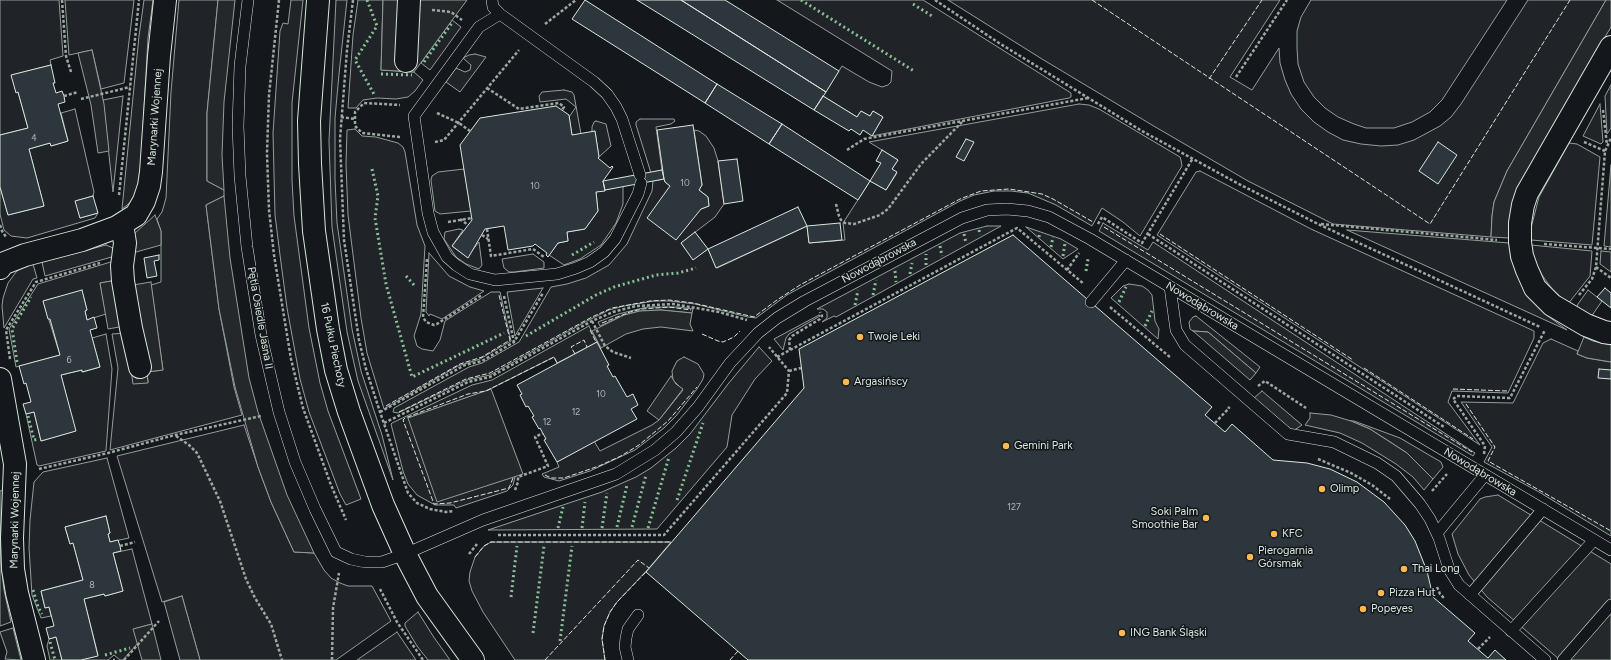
<!DOCTYPE html>
<html>
<head>
<meta charset="utf-8">
<style>
  body { margin:0 }
  canvas { display:block; background:#14181c }
</style>
</head>
<body>
<canvas width="1611" height="660"></canvas>
<script>
const ctx = document.querySelector('canvas').getContext('2d');
ctx.lineJoin = 'round';
function paint(path, color) {
  ctx.fillStyle = color;
  ctx.fill(path, 'evenodd');
}
function toPath(rows) {
  const path = new Path2D();
  for (const r of rows) {
    path.moveTo(r[0], r[1]);
    for (let i = 2; i < r.length; i += 2) path.lineTo(r[i], r[i + 1]);
  }
  return path;
}
function stroke(path, color, width, dash) {
  ctx.strokeStyle = color;
  ctx.lineWidth = width;
  ctx.lineCap = dash ? 'butt' : 'round';
  ctx.setLineDash(dash || []);
  ctx.stroke(path);
}
function write(font, color, halo, rows, align = 'center') {
  ctx.font = font + ' Figtree,sans-serif';
  ctx.lineWidth = 3;
  ctx.setLineDash([]);
  ctx.textBaseline = 'middle';
  ctx.strokeStyle = halo;
  ctx.fillStyle = color;
  for (const [text, x, y, turn = 0] of rows) {
    ctx.save();
    ctx.translate(x, y);
    ctx.rotate((+turn || 0) * Math.PI / 180);
    ctx.textAlign = isNaN(turn) ? turn : align;
    if (halo) ctx.strokeText(text, 0, 0);
    ctx.fillText(text, 0, 0);
    ctx.restore();
  }
}
const green = toPath([
  [0,0,59,0,63,56,50,60,51,65,12,75,16,92,18,92,28,128,0,135,0,0],
  [65,0,134,0,124,83,101,89,92,50,69,55,65,0],
  [144,0,153,0,148,38,140,179,138,190,132,201,122,209,139,36,144,0],
  [179,0,218,0,207,113,207,181,224,190,224,196,206,205,219,309,234,387,242,415,110,450,118,368,112,334,125,333,148,382,147,372,163,370,151,285,161,282,161,231,157,219,162,212,166,198,171,92,179,0],
  [291,0,303,0,292,103,292,180,294,216,309,328,320,383,328,411,361,499,346,505,340,494,309,412,300,379,287,308,280,255,275,215,273,133,280,31,283,23,288,24,291,0],
  [336,0,347,0,339,74,335,118,335,179,337,223,352,329,361,371,382,435,393,480,358,381,347,332,332,227,329,141,336,0],
  [358,0,383,0,381,70,414,72,423,80,415,91,408,97,396,99,377,98,363,100,356,108,348,108,353,35,358,0],
  [777,0,923,0,1071,93,1071,97,1069,98,872,136,883,117,873,111,870,116,861,111,857,117,823,96,842,66,869,82,882,87,888,85,891,82,892,71,777,0],
  [948,0,1280,0,1230,77,1252,90,1279,48,1280,63,1285,80,1291,94,1301,109,1314,122,1328,132,1343,140,1361,144,1381,146,1398,145,1414,140,1440,126,1451,117,1461,104,1528,0,1606,0,1507,171,1494,202,1492,216,1491,237,1333,224,1248,181,1152,125,1042,59,948,0],
  [1311,0,1507,0,1442,100,1430,112,1412,122,1394,128,1366,128,1354,124,1338,117,1325,108,1314,97,1304,82,1298,64,1297,48,1297,31,1301,17,1311,0],
  [452,20,461,27,430,70,421,63,452,20],
  [475,54,486,57,460,92,446,82,456,68,465,72,470,70,471,65,463,58,469,55,475,54],
  [1611,85,1611,128,1607,134,1605,96,1611,85],
  [564,90,572,92,574,95,581,134,572,135,569,117,576,107,566,99,540,102,539,96,542,92,564,90],
  [123,96,113,192,103,100,123,96],
  [1079,104,1089,105,1099,109,1180,157,1181,160,1182,166,1140,236,1123,222,1102,208,1092,226,1056,205,1028,193,1011,191,994,191,974,195,960,201,787,295,756,318,748,317,695,304,669,301,654,301,624,306,609,310,587,321,490,375,467,380,398,413,393,412,394,408,469,367,482,363,519,342,551,287,567,284,586,278,609,265,627,244,652,191,653,181,664,179,665,182,701,209,709,206,708,197,699,190,702,185,694,130,699,131,706,136,714,148,718,161,724,204,715,217,681,243,693,259,708,249,717,268,807,226,809,243,845,240,843,223,870,181,886,190,897,173,892,169,898,160,869,142,1079,104],
  [1600,104,1603,142,1601,144,1583,136,1600,104],
  [75,109,94,192,93,196,76,201,80,218,98,213,95,218,27,238,11,236,4,230,0,214,0,187,8,215,44,206,29,149,50,143,51,146,68,141,61,113,75,109],
  [640,119,674,119,675,121,671,124,656,127,662,170,651,173,636,125,636,122,640,119],
  [596,121,606,124,611,146,599,157,595,131,592,132,592,127,594,122,596,121],
  [355,129,362,136,376,137,398,143,403,147,405,152,417,225,425,246,421,314,414,336,417,346,422,349,433,351,440,340,445,321,491,292,500,292,511,341,480,359,458,366,384,409,367,353,361,318,348,215,346,164,347,130,355,129],
  [1569,143,1577,144,1600,157,1592,245,1531,240,1531,228,1539,197,1569,143],
  [1611,165,1611,247,1604,246,1611,165],
  [464,169,471,211,440,214,435,211,431,180,432,176,438,172,464,169],
  [1200,171,1311,229,1534,331,1534,338,1508,393,1452,391,1448,402,1480,445,1157,235,1196,172,1200,171],
  [623,186,623,204,616,223,601,245,580,259,564,265,549,255,558,243,568,241,567,232,585,229,598,211,596,192,623,186],
  [1103,223,1148,250,1153,242,1475,453,1473,456,1099,231,1103,223],
  [987,226,1001,226,836,317,834,316,822,322,827,318,827,312,823,309,817,309,960,233,987,226],
  [1026,227,1061,239,1078,249,1063,259,1026,227],
  [459,229,463,230,452,246,467,257,479,242,482,265,479,269,466,264,456,257,444,239,445,232,459,229],
  [1347,230,1509,243,1516,273,1523,287,1532,300,1545,314,1567,330,1347,230],
  [106,245,113,248,115,256,45,276,42,262,106,245],
  [1531,245,1592,251,1590,276,1568,304,1552,289,1542,275,1535,261,1531,245],
  [1601,251,1611,252,1611,272,1600,264,1601,251],
  [429,253,449,276,470,287,484,291,442,319,430,314,429,316,426,312,429,253],
  [533,254,544,262,544,268,514,272,509,272,504,268,502,259,533,254],
  [114,261,117,280,100,283,106,314,87,320,85,311,87,310,82,291,43,301,60,355,16,367,9,329,38,284,114,261],
  [33,264,37,278,33,279,4,328,2,306,3,298,8,283,16,272,21,268,33,264],
  [1129,284,1142,286,1148,290,1152,295,1155,321,1159,329,1158,339,1111,298,1123,286,1129,284],
  [543,288,515,336,507,292,543,288],
  [1588,290,1602,301,1591,317,1576,309,1578,304,1588,290],
  [647,307,678,307,693,309,692,313,661,310,640,311,624,315,600,326,598,322,618,314,647,307],
  [819,315,820,316,789,334,786,338,783,350,774,339,819,315],
  [1196,316,1260,367,1256,373,1208,332,1193,331,1190,329,1189,322,1193,317,1196,316],
  [589,326,597,342,557,363,554,357,486,391,408,418,515,477,513,485,507,491,456,508,454,505,435,505,417,495,408,484,403,471,391,424,392,423,472,385,492,380,589,326],
  [106,334,112,369,106,451,39,466,37,465,26,414,34,412,41,441,75,431,61,375,82,370,83,372,100,367,92,338,106,334],
  [1551,339,1578,351,1577,354,1587,358,1611,362,1611,536,1539,492,1484,462,1492,447,1461,402,1513,403,1543,343,1551,339],
  [759,347,772,361,755,379,732,415,727,447,657,529,488,530,602,492,636,477,651,468,676,448,690,434,728,384,759,347],
  [684,357,698,364,704,374,703,379,697,389,676,416,664,428,635,450,590,471,559,481,544,477,542,474,559,467,557,462,594,441,600,451,652,425,659,420,683,390,673,380,672,371,677,361,684,357],
  [1351,421,1354,421,1400,438,1441,462,1443,467,1433,479,1407,453,1370,429,1351,421],
  [244,425,258,467,271,502,294,552,314,553,324,570,331,578,340,583,348,586,372,586,391,621,336,660,200,660,182,596,162,602,117,456,244,425],
  [107,458,129,538,110,542,108,534,110,533,106,516,65,527,70,544,73,543,83,580,41,591,45,608,49,607,51,616,41,618,32,595,29,548,30,520,34,482,43,472,107,458],
  [4,490,0,536,1,563,4,590,11,622,0,626,0,491,4,490],
  [491,542,671,542,649,568,617,602,610,612,604,626,602,639,605,660,515,660,483,612,472,591,469,581,470,572,475,557,484,546,491,542],
  [132,549,152,624,134,629,138,643,123,660,120,660,114,655,108,660,81,660,98,655,84,599,104,594,105,596,123,591,113,553,132,549],
  [418,612,433,636,450,660,428,660,417,646,405,626,405,623,418,612],
  [13,628,21,660,5,659,7,652,0,632,13,628],
  [397,632,416,660,357,660,397,632],
  [56,637,62,660,50,660,47,646,49,639,56,637]
]);
paint(green, '#202428');
stroke(green, '#939e99', 1);
const parking = toPath([
  [218,0,235,0,224,102,222,155,224,190,207,181,207,113,218,0],
  [383,0,467,0,414,72,381,70,383,0],
  [1606,0,1611,0,1611,27,1582,75,1510,220,1509,238,1491,237,1492,216,1494,202,1507,171,1606,0],
  [92,50,104,104,109,151,98,153,91,105,78,53,92,50],
  [224,196,230,258,249,378,258,412,287,495,314,553,294,552,271,502,258,467,235,387,219,309,206,205,224,196],
  [155,215,161,231,161,245,129,254,134,234,155,215],
  [117,280,125,326,108,329,100,283,117,280],
  [151,282,163,370,147,372,148,383,133,384,131,370,133,285,151,282],
  [661,310,692,313,690,324,693,331,661,327,643,329,626,334,601,348,592,331,624,315,640,311,661,310],
  [1193,331,1208,332,1256,373,1250,380,1193,331],
  [1584,337,1593,341,1611,345,1611,362,1587,358,1577,354,1584,337],
  [671,376,676,384,683,389,659,420,647,411,671,376],
  [491,389,523,474,437,502,408,418,491,389],
  [1262,391,1302,425,1293,431,1254,398,1262,391],
  [1310,413,1331,415,1351,421,1370,429,1407,453,1433,479,1424,490,1413,477,1396,464,1362,443,1340,433,1305,425,1310,418,1310,413],
  [1498,495,1611,564,1611,660,1560,660,1487,597,1469,575,1458,554,1452,534,1480,499,1485,497,1498,495],
  [182,596,200,660,180,660,164,602,182,596],
  [152,624,161,660,142,660,133,629,152,624]
]);
paint(parking, '#24282b');
stroke(parking, '#939e99', 1);
const building = toPath([
  [585,0,717,84,705,103,572,19,585,0],
  [637,0,681,0,826,92,814,110,637,0],
  [681,0,725,0,839,71,826,92,681,0],
  [51,65,55,83,53,83,56,93,62,91,64,96,65,102,58,104,68,141,51,146,50,143,29,149,44,206,8,215,0,187,0,135,28,128,18,92,16,93,11,75,51,65],
  [717,84,782,124,769,144,705,103,717,84],
  [823,96,857,117,861,111,870,116,873,111,883,117,872,136,863,130,860,135,851,129,849,131,814,110,823,96],
  [556,106,569,115,572,135,595,131,599,157,598,158,610,168,612,166,613,167,603,181,605,191,596,192,598,211,585,229,567,232,568,241,558,243,548,257,546,255,547,253,535,244,533,246,508,250,504,226,485,229,468,258,452,246,472,220,460,145,480,118,556,106],
  [782,124,870,181,858,200,769,144,782,124],
  [693,125,702,185,699,190,708,197,709,206,701,209,676,240,647,218,670,186,665,182,664,179,657,130,693,125],
  [966,139,974,142,964,161,956,157,966,139],
  [1438,142,1457,155,1438,184,1419,171,1438,142],
  [882,150,898,160,892,169,897,172,886,190,870,181,881,163,876,161,882,150],
  [737,159,743,201,724,204,718,161,737,159],
  [662,170,664,179,605,190,603,181,662,170],
  [93,196,98,213,80,218,75,201,93,196],
  [798,207,807,226,716,268,708,249,798,207],
  [840,223,842,240,809,243,807,226,840,223],
  [695,232,708,249,693,260,681,243,695,232],
  [1013,235,1212,407,1205,415,1225,432,1232,424,1273,460,1307,463,1330,469,1357,482,1384,502,1405,525,1415,541,1427,571,1433,597,1475,633,1468,641,1488,658,1495,650,1506,660,748,660,646,572,804,388,799,349,1013,235],
  [159,255,159,260,154,261,157,276,147,278,144,258,159,255],
  [1605,288,1611,293,1611,308,1597,297,1605,288],
  [82,290,87,310,85,311,87,320,94,317,97,328,90,330,100,367,82,372,82,370,61,375,76,431,41,441,34,412,26,414,23,404,31,402,26,383,24,384,19,366,60,355,50,319,48,319,43,301,82,290],
  [597,342,609,365,607,366,613,377,615,376,627,397,633,394,638,405,631,409,637,419,557,462,544,440,546,439,540,428,539,429,532,417,534,416,528,406,526,407,520,395,522,394,517,385,597,342],
  [1599,369,1611,370,1611,379,1598,378,1599,369],
  [106,516,110,533,108,534,110,542,118,540,120,546,121,551,113,553,123,591,105,596,104,594,84,599,98,656,81,660,62,660,56,637,49,639,46,628,54,626,49,607,45,608,41,591,83,580,73,543,70,544,65,527,106,516]
]);
paint(building, '#2c363c');
stroke(building, '#d8e6dc', 1);
const service = toPath([
  [248,0,240,66,238,126,240,176,247,247,261,335,279,412,295,462,315,509,336,552,351,559,365,562,382,562,405,554,483,520,616,474,655,450,676,432,698,407,730,363,758,333,777,318,805,301,962,218,987,210,1007,209,1028,211,1049,217,1090,239,1611,550],
  [492,0,493,7,500,14,594,82,607,94,616,107,622,119,640,175],
  [500,14,479,27,414,116,428,213,433,232,447,257,456,265,470,274,495,280,557,274,576,268,590,262,604,252,615,239,638,194,641,183],
  [1170,287,1176,330,1185,345,1288,434,1334,442,1377,463,1396,476,1420,504,1430,519,1439,538,1449,569,1459,585,1545,660],
  [1091,302,1126,260],
  [1437,533,1485,475],
  [1470,595,1543,509],
  [1511,631,1594,540],
  [628,660,625,647,626,638,628,629,638,615],
  [1563,660,1611,605]
]);
const minor = toPath([
  [318,0,309,121,310,164,314,231,328,329,336,370,349,412,383,505,405,554,427,596,473,660],
  [1611,47,1527,193,1523,205,1520,223,1520,242,1522,256,1527,270,1535,288,1552,305,1586,325,1604,332,1611,333],
  [406,61,409,0],
  [122,224,125,243,122,266,123,281,131,328,140,367],
  [0,268,2,264,25,255,82,240,117,227,136,215,144,201,149,186,151,172,159,56,165,0],
  [0,379,15,464,12,538,13,569,17,593,34,660]
]);
stroke(service, '#d8e6dc', 12);
stroke(minor, '#d8e6dc', 24);
stroke(toPath([
  [62,0,66,56,71,72],
  [279,0,269,95,267,153,269,210,274,255,291,359,303,408,331,485,346,520],
  [353,0,347,50,340,139,344,240,359,340,366,369,380,412,408,493,417,503,430,509,446,512,454,511],
  [935,0,999,43,1142,131,1237,183,1318,224,1540,327],
  [432,10,451,12,462,20],
  [545,24,576,0],
  [1236,77,1287,0],
  [487,88,519,109,559,103,564,107,562,110],
  [64,96,78,92],
  [81,99,130,87],
  [1603,110,1607,145],
  [437,113,459,123,470,131],
  [341,117,355,119],
  [400,137,362,133,355,126,355,112,364,103,400,105],
  [435,142,444,140,519,50],
  [1584,142,1605,151],
  [847,150,864,139,1088,98],
  [119,195,139,0],
  [836,204,839,216,841,220,845,223,854,224,880,215,888,209,921,164,962,122],
  [460,219,468,225],
  [448,222,472,218],
  [1098,224,1102,217,1142,243,1193,158],
  [1321,224,1497,240],
  [0,225,2,231,6,237],
  [487,229,491,256,533,249,544,257],
  [1148,234,1444,427],
  [482,235,488,239],
  [1544,244,1611,249],
  [427,259,423,317,426,322,434,325,437,324,482,295],
  [1596,267,1611,278],
  [1067,270,1079,253],
  [1579,295,1592,279,1596,267,1605,151,1611,138],
  [504,296,514,342,543,293],
  [1110,307,1171,358],
  [592,321,605,346,613,352,631,358],
  [790,350,789,340,792,336,820,319,822,316,820,312],
  [777,357,1017,228,1084,284],
  [10,359,6,330,36,282,100,263],
  [789,371,801,368],
  [1258,386,1265,381,1306,408],
  [380,412,465,365,482,361,514,342],
  [384,423,468,382,490,377,592,321,613,312,636,306,673,304,719,312,747,320],
  [1215,423,1229,408,1228,407],
  [176,436,189,445,197,453,220,501,246,579,255,598,271,624,282,660],
  [1484,454,1485,446,1453,399,1457,396,1510,398,1545,330],
  [1318,459,1351,473,1372,485,1390,499],
  [39,469,108,453,175,435,261,416],
  [515,490,518,482,518,477,548,466,535,437,543,433],
  [1432,491,1447,474],
  [498,535,664,535,787,393,789,371,769,347],
  [120,546,135,542],
  [469,554,477,544],
  [1437,587,1440,594,1445,599],
  [380,589,397,622,423,660],
  [1478,649,1490,637],
  [113,660,115,660],
  [124,660,159,621],
  [332,660,333,608,339,573]
]), '#9da8a2', 2.5, [3, 2]);
stroke(service, '#14181c', 11);
stroke(minor, '#14181c', 22);
stroke(toPath([
  [367,0,377,26,355,60,375,96],
  [801,0,914,71],
  [913,4,932,16],
  [424,62,452,23],
  [381,74,412,75],
  [372,169,378,196,375,218,386,284,412,377,504,333],
  [979,230,980,235],
  [964,234,966,243],
  [1039,237,1040,233],
  [940,246,942,256],
  [1051,247,1053,237],
  [572,255,594,242],
  [1063,256,1065,243],
  [926,265,926,254],
  [895,271,896,282],
  [1086,271,1088,259],
  [910,274,912,263],
  [406,276,415,286],
  [873,295,876,280],
  [1119,302,1126,287],
  [855,305,858,290],
  [1145,326,1152,311],
  [526,336,596,295,614,287,656,275,678,273,696,268],
  [17,362,12,329,31,297],
  [28,416,34,440,39,439],
  [677,500,703,423],
  [617,527,627,485],
  [632,527,646,475],
  [558,528,563,507],
  [582,528,585,502],
  [602,528,607,493],
  [648,528,669,457],
  [33,590,38,607,42,614],
  [511,597,517,546],
  [533,633,544,546],
  [560,641,572,546],
  [50,642,55,660],
  [105,655,130,648]
]), '#8ac095', 3, [2, 3]);
stroke(toPath([
  [1092,0,1430,224,1570,0],
  [1209,79,1262,0],
  [1104,227,1472,452],
  [1160,234,1353,360],
  [602,323,630,312,642,309,669,307,691,310],
  [590,330,596,342],
  [702,334,718,341,723,342,734,337,740,331],
  [575,354,571,347,584,340,587,347],
  [1364,368,1473,439],
  [1453,389,1507,391],
  [1466,404,1495,447,1488,461,1611,531],
  [386,406,460,364,482,357,510,340,499,295],
  [399,412,466,379,490,373,592,317,612,308,650,301,669,300,693,303,754,317,777,300,800,285,960,199,981,191,1009,189,1042,194,1053,199,1093,222],
  [545,475,551,478,564,478,599,466,621,456,639,445,668,421,697,387],
  [513,478,509,488,450,503,434,504,403,420,405,418,468,394,486,391,554,357,557,363],
  [475,557,484,546,491,542,671,542],
  [545,660,638,560,649,568],
  [605,660,602,639,604,626,610,612,617,602,646,572],
  [730,660,738,651]
]), '#d8e6dc', 1, [5, 2]);
for (const [x, y, r, color] of [
  [860,337,4,"#ffb74d"],
  [846,382,4,"#ffb74d"],
  [1006,446,4,"#ffb74d"],
  [1322,489,4,"#ffb74d"],
  [1206,518,4,"#ffb74d"],
  [1274,534,4,"#ffb74d"],
  [1250,557,4,"#ffb74d"],
  [1404,569,4,"#ffb74d"],
  [1381,593,4,"#ffb74d"],
  [1363,609,4,"#ffb74d"],
  [1122,633,4,"#ffb74d"]
]) {
  const dot = new Path2D();
  dot.arc(x, y, r, 0, 2 * Math.PI);
  ctx.fillStyle = color;
  ctx.fill(dot);
  stroke(dot, '#14181c', 1.5);
}
write('9px', '#adbab4', null, [
  ["4",34,138],
  ["10",685,183],
  ["10",535,186],
  ["6",69,360],
  ["10",601,394],
  ["12",576,412],
  ["12",547,422],
  ["127",1014,507],
  ["8",92,585]
]);
write('11px', '#d8e6dc', '#14181c', [
  ["Marynarki Wojennej",155,117,-86],
  ["Nowodąbrowska",879,261,-28],
  ["Nowodąbrowska",1202,306,31],
  ["Pętla Osiedle Jasna II",260,318,80],
  ["16 Pułku Piechoty",333,345,78],
  ["Nowodąbrowska",1480,472,31],
  ["Marynarki Wojennej",15,520,-89]
]);
write('11px', '#d8e6dc', '#14181c', [
  ["Twoje Leki",868,337],
  ["Argasińscy",854,382],
  ["Gemini Park",1014,446],
  ["Olimp",1330,489],
  ["Soki Palm",1198,512,"right"],
  ["Smoothie Bar",1198,525,"right"],
  ["KFC",1282,534],
  ["Pierogarnia",1258,551],
  ["Górsmak",1258,564],
  ["Thai Long",1412,569],
  ["Pizza Hut",1389,593],
  ["Popeyes",1371,609],
  ["ING Bank Śląski",1130,633]
], 'left');
</script>
</body>
</html>
